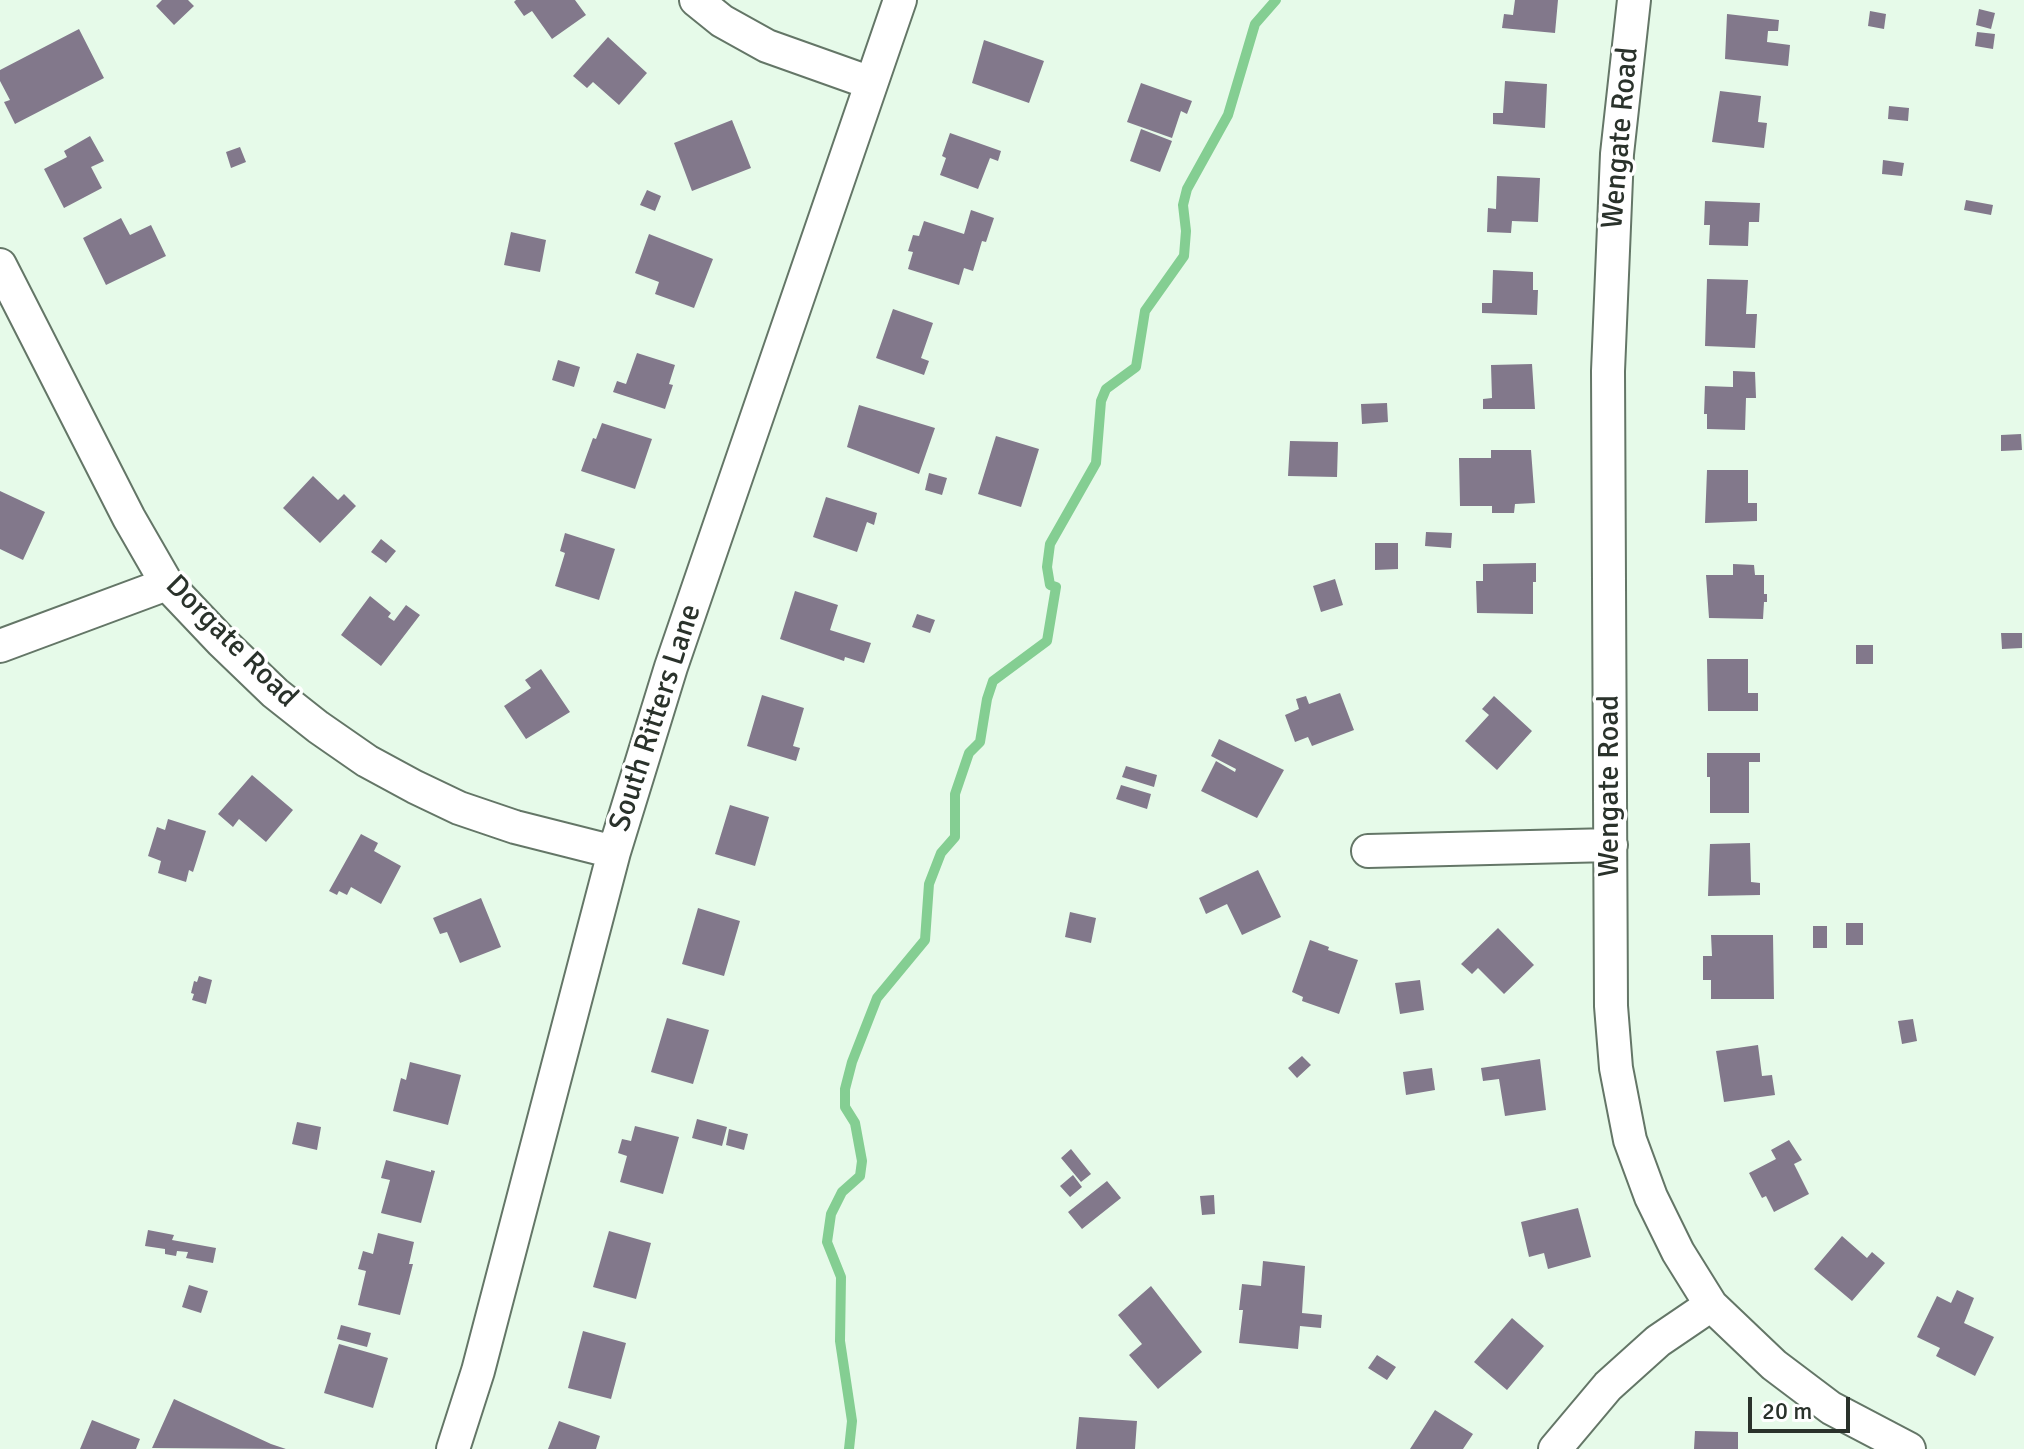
<!DOCTYPE html>
<html>
<head>
<meta charset="utf-8">
<style>
  body { margin:0 }
  #map { position:relative; width:2024px; height:1449px; overflow:hidden; background:#e6fae9; font-family:Signika,sans-serif }
  canvas { display:block }
  .scale { position:absolute; left:1748px; top:1397px; width:102px; height:36px; box-sizing:border-box; border:4px solid #2a322b; border-top:0; padding-left:10px; font-size:24px; line-height:28px; white-space:nowrap; color:#2a322b; -webkit-text-stroke:6px #fff; paint-order:stroke }
</style>
</head>
<body>
<div id="map">
<canvas width="2024" height="1449"></canvas>
<div class="scale">20 m</div>
</div>
<script>
const ctx = document.querySelector('canvas').getContext('2d');
ctx.lineJoin = 'round';
function toPath(rows) {
  const path = new Path2D();
  for (const r of rows) {
    path.moveTo(r[0], r[1]);
    for (let i = 2; i < r.length; i += 2) path.lineTo(r[i], r[i + 1]);
  }
  return path;
}
function stroke(path, color, width, dash) {
  ctx.strokeStyle = color;
  ctx.lineWidth = width;
  ctx.lineCap = dash ? 'butt' : 'round';
  ctx.setLineDash(dash || []);
  ctx.stroke(path);
}
function paint(path, color) {
  ctx.fillStyle = color;
  ctx.fill(path, 'evenodd');
}
function write(font, color, halo, rows, align = 'center') {
  ctx.font = font + ' Signika,sans-serif';
  ctx.lineWidth = 7;
  ctx.setLineDash([]);
  ctx.textBaseline = 'middle';
  ctx.strokeStyle = halo;
  ctx.fillStyle = color;
  for (const [text, x, y, turn = 0] of rows) {
    ctx.save();
    ctx.translate(x, y);
    ctx.rotate((+turn || 0) * Math.PI / 180);
    ctx.textAlign = isNaN(turn) ? turn : align;
    if (halo) ctx.strokeText(text, 0, 0);
    ctx.fillText(text, 0, 0);
    ctx.restore();
  }
}
stroke(toPath([
  [849,1449,852,1421,840,1341,841,1277,827,1242,831,1214,842,1192,860,1176,862,1161,855,1123,845,1107,845,1089,852,1062,877,998,925,940,929,884,941,853,955,837,955,794,969,753,980,742,987,699,993,681,1047,641,1056,587,1050,585,1047,567,1050,544,1096,463,1101,401,1106,389,1136,367,1145,311,1184,256,1186,231,1183,205,1187,189,1228,115,1255,24,1276,0]
]), '#84ce92', 10);
paint(toPath([
  [162,0,188,0,194,6,174,25,156,6],
  [516,0,575,0,586,15,552,39,532,11,524,16,514,2],
  [1515,0,1558,0,1555,33,1502,28,1504,14,1513,15],
  [1979,9,1995,13,1991,29,1976,25],
  [1870,11,1886,14,1884,29,1868,26],
  [1727,14,1779,20,1778,31,1768,31,1767,42,1790,45,1788,66,1725,59],
  [79,29,104,78,15,124,4,102,10,100,0,81,0,70],
  [1977,32,1995,34,1993,49,1975,46],
  [608,37,647,73,619,105,593,82,587,88,573,76],
  [984,40,1044,61,1029,103,972,83],
  [1505,81,1547,84,1545,128,1493,124,1493,113,1503,113],
  [1141,83,1192,101,1187,114,1181,111,1172,138,1127,122],
  [1720,91,1761,96,1758,122,1767,123,1764,148,1712,142],
  [1889,106,1909,108,1908,121,1888,119],
  [732,120,751,168,692,191,674,143],
  [1141,129,1172,141,1160,172,1130,161],
  [950,133,1001,151,998,161,990,158,978,189,940,175,946,158,942,156],
  [90,136,104,161,91,167,102,188,64,208,44,169,67,157,64,151],
  [240,147,246,162,231,168,226,152],
  [1883,160,1904,163,1902,176,1882,174],
  [1497,176,1540,178,1538,222,1512,221,1511,233,1487,232,1488,208,1496,209],
  [647,190,661,196,655,211,640,205],
  [1966,200,1993,205,1991,215,1964,210],
  [1705,201,1760,203,1759,222,1749,222,1748,246,1709,245,1710,225,1704,225],
  [971,210,994,218,986,242,982,241,973,271,964,268,959,285,908,269,913,252,908,251,913,235,919,236,924,221,964,234],
  [121,218,130,235,151,225,166,256,106,285,83,238],
  [511,232,546,240,540,272,504,265],
  [649,234,713,259,694,308,655,294,659,282,635,273],
  [1493,270,1533,272,1533,290,1538,290,1537,315,1482,313,1482,303,1492,303],
  [1707,279,1748,280,1746,314,1757,314,1755,348,1705,346],
  [893,309,933,323,921,358,929,361,924,375,876,358],
  [637,353,675,365,669,384,673,385,665,409,613,392,617,381,626,384],
  [558,360,580,367,574,387,552,380],
  [1532,364,1535,409,1483,409,1483,399,1492,398,1491,365],
  [1733,371,1755,372,1756,398,1746,398,1745,430,1707,429,1707,414,1704,414,1705,386,1733,387],
  [1387,403,1388,422,1362,424,1361,404],
  [859,405,935,428,919,474,847,447],
  [602,423,652,439,635,489,581,471,593,438,596,439],
  [2021,434,2022,450,2001,451,2001,435],
  [996,436,1039,449,1021,507,978,494],
  [1290,441,1338,442,1337,477,1288,476],
  [1491,450,1531,450,1535,503,1515,504,1514,513,1492,513,1492,506,1460,506,1459,458,1491,458],
  [1707,470,1748,470,1748,503,1757,503,1757,521,1705,523],
  [929,473,947,478,942,495,925,490],
  [313,476,338,500,344,494,356,506,320,543,283,508],
  [0,491,45,512,23,560,0,549],
  [826,497,877,513,874,525,867,522,857,552,813,537],
  [1426,532,1452,533,1451,548,1425,546],
  [565,533,615,549,599,600,555,586,565,553,560,551],
  [381,539,396,551,386,563,371,552],
  [1375,543,1398,543,1398,569,1375,570],
  [1536,563,1536,582,1533,582,1533,614,1477,613,1476,581,1483,581,1483,564],
  [1733,564,1754,565,1755,575,1764,575,1764,594,1767,594,1767,602,1764,602,1763,619,1709,618,1706,575,1733,575],
  [1335,579,1343,605,1321,612,1313,586],
  [795,591,838,605,830,630,871,643,864,663,845,657,844,661,780,639],
  [370,596,391,613,388,617,394,621,406,605,420,615,381,666,341,635],
  [917,614,935,620,930,633,912,627],
  [2001,633,2022,633,2022,648,2002,649],
  [1856,645,1873,645,1873,664,1856,664],
  [1707,659,1748,659,1748,693,1758,693,1758,711,1708,711],
  [541,669,570,712,526,739,504,706,531,688,525,680],
  [1340,693,1354,730,1312,746,1308,737,1295,742,1285,715,1299,709,1296,699,1306,696,1309,704],
  [762,695,804,708,793,746,800,748,796,761,747,746],
  [1494,696,1532,731,1497,770,1465,741,1489,715,1482,709],
  [1219,739,1284,770,1257,818,1201,791,1216,761,1235,772,1236,769,1211,756],
  [1707,753,1760,753,1760,762,1749,762,1749,813,1710,813,1710,777,1707,777],
  [1126,766,1157,775,1154,787,1122,777],
  [252,775,293,810,266,842,239,819,233,827,218,814],
  [1121,785,1151,794,1147,809,1116,799],
  [730,805,769,817,755,866,715,854],
  [168,819,206,831,193,872,189,870,186,882,158,873,161,861,148,856,157,827,165,830],
  [361,834,378,843,374,851,401,866,381,904,351,887,347,895,339,891,337,895,329,891],
  [1750,843,1751,882,1760,883,1760,895,1708,896,1710,844],
  [1258,870,1281,917,1242,935,1227,904,1206,914,1199,898],
  [481,898,501,947,460,963,447,932,440,934,433,918],
  [698,908,740,921,724,976,682,964],
  [1070,912,1096,918,1091,943,1065,937],
  [1846,923,1863,923,1863,945,1846,945],
  [1813,926,1827,926,1827,948,1813,948],
  [1498,928,1534,965,1504,994,1478,968,1472,974,1461,964],
  [1711,935,1773,935,1774,999,1711,999,1711,980,1703,980,1703,956,1712,956],
  [1310,940,1329,947,1328,950,1358,960,1339,1014,1302,1001,1303,997,1292,992],
  [199,976,212,980,206,1004,192,1000,194,994,191,993,194,981,197,982],
  [1420,980,1424,1010,1400,1014,1395,983],
  [667,1018,709,1030,693,1084,651,1072],
  [1913,1019,1917,1041,1902,1044,1898,1021],
  [1758,1045,1762,1076,1772,1075,1775,1095,1724,1102,1716,1051],
  [1302,1056,1311,1065,1297,1078,1288,1068],
  [1540,1059,1546,1110,1505,1116,1499,1079,1483,1081,1481,1068],
  [410,1062,461,1075,448,1125,393,1111,401,1078,406,1080],
  [1432,1068,1435,1090,1406,1095,1403,1072],
  [697,1119,727,1127,722,1146,692,1138],
  [297,1122,321,1127,317,1150,292,1144],
  [635,1126,679,1137,663,1194,620,1182,627,1156,618,1153,622,1139,631,1141],
  [729,1129,748,1134,744,1150,726,1145],
  [1789,1140,1802,1160,1794,1164,1809,1194,1774,1212,1766,1196,1762,1198,1749,1173,1776,1159,1771,1150],
  [1071,1149,1091,1174,1081,1182,1061,1158],
  [386,1160,431,1172,431,1170,435,1171,421,1223,381,1213,390,1180,381,1178],
  [1073,1175,1082,1187,1070,1197,1060,1186],
  [1107,1181,1121,1198,1082,1229,1068,1212],
  [1214,1195,1215,1214,1202,1215,1200,1196],
  [1578,1208,1591,1257,1548,1269,1544,1253,1529,1257,1521,1222],
  [148,1230,174,1235,172,1240,216,1248,213,1263,186,1258,188,1252,177,1251,176,1256,165,1254,165,1249,145,1246],
  [609,1231,651,1243,636,1299,593,1287],
  [378,1233,414,1242,409,1264,413,1264,400,1315,358,1305,366,1271,358,1269,363,1251,373,1254],
  [1842,1236,1867,1258,1872,1252,1885,1263,1852,1301,1814,1269],
  [1263,1261,1305,1266,1302,1313,1322,1315,1321,1328,1300,1326,1298,1349,1239,1343,1243,1310,1239,1310,1242,1284,1261,1286],
  [189,1285,208,1291,201,1313,182,1307],
  [1151,1286,1202,1352,1158,1389,1129,1355,1142,1344,1118,1315],
  [1957,1290,1974,1298,1964,1323,1994,1337,1975,1376,1936,1356,1940,1348,1917,1337,1937,1296,1951,1303],
  [1512,1318,1544,1346,1507,1390,1474,1362],
  [341,1325,371,1333,367,1347,337,1339],
  [583,1331,626,1343,611,1399,568,1388],
  [339,1344,388,1358,373,1408,324,1393],
  [1377,1355,1396,1367,1387,1380,1368,1368],
  [174,1399,271,1444,286,1449,152,1448],
  [1435,1410,1473,1434,1463,1449,1410,1449],
  [1079,1417,1137,1421,1135,1449,1076,1449],
  [92,1420,140,1439,136,1449,80,1449],
  [559,1421,600,1436,596,1449,548,1449],
  [1695,1431,1738,1432,1738,1449,1694,1449]
]), '#82788b');
const minor = toPath([
  [696,0,722,21,767,46,871,83],
  [1634,0,1617,154,1608,371,1611,1006,1616,1068,1630,1140,1651,1197,1678,1252,1711,1305,1774,1365,1831,1408,1909,1449],
  [0,265,129,518,167,584,222,642,275,693,318,727,367,761,415,787,459,808,515,827,614,852],
  [0,646,167,584],
  [1368,851,1611,845],
  [453,1449,478,1371,614,852,671,667,900,0],
  [1555,1449,1608,1386,1658,1341,1711,1305]
]);
stroke(minor, '#647667', 36);
stroke(minor, '#fff', 32);
write('30px', '#2a322b', '#fff', [
  ["Wengate Road",1621,138,-85],
  ["Dorgate Road",231,642,45],
  ["South Ritters Lane",656,718,-72],
  ["Wengate Road",1610,786,-90]
]);
</script>
</body>
</html>
